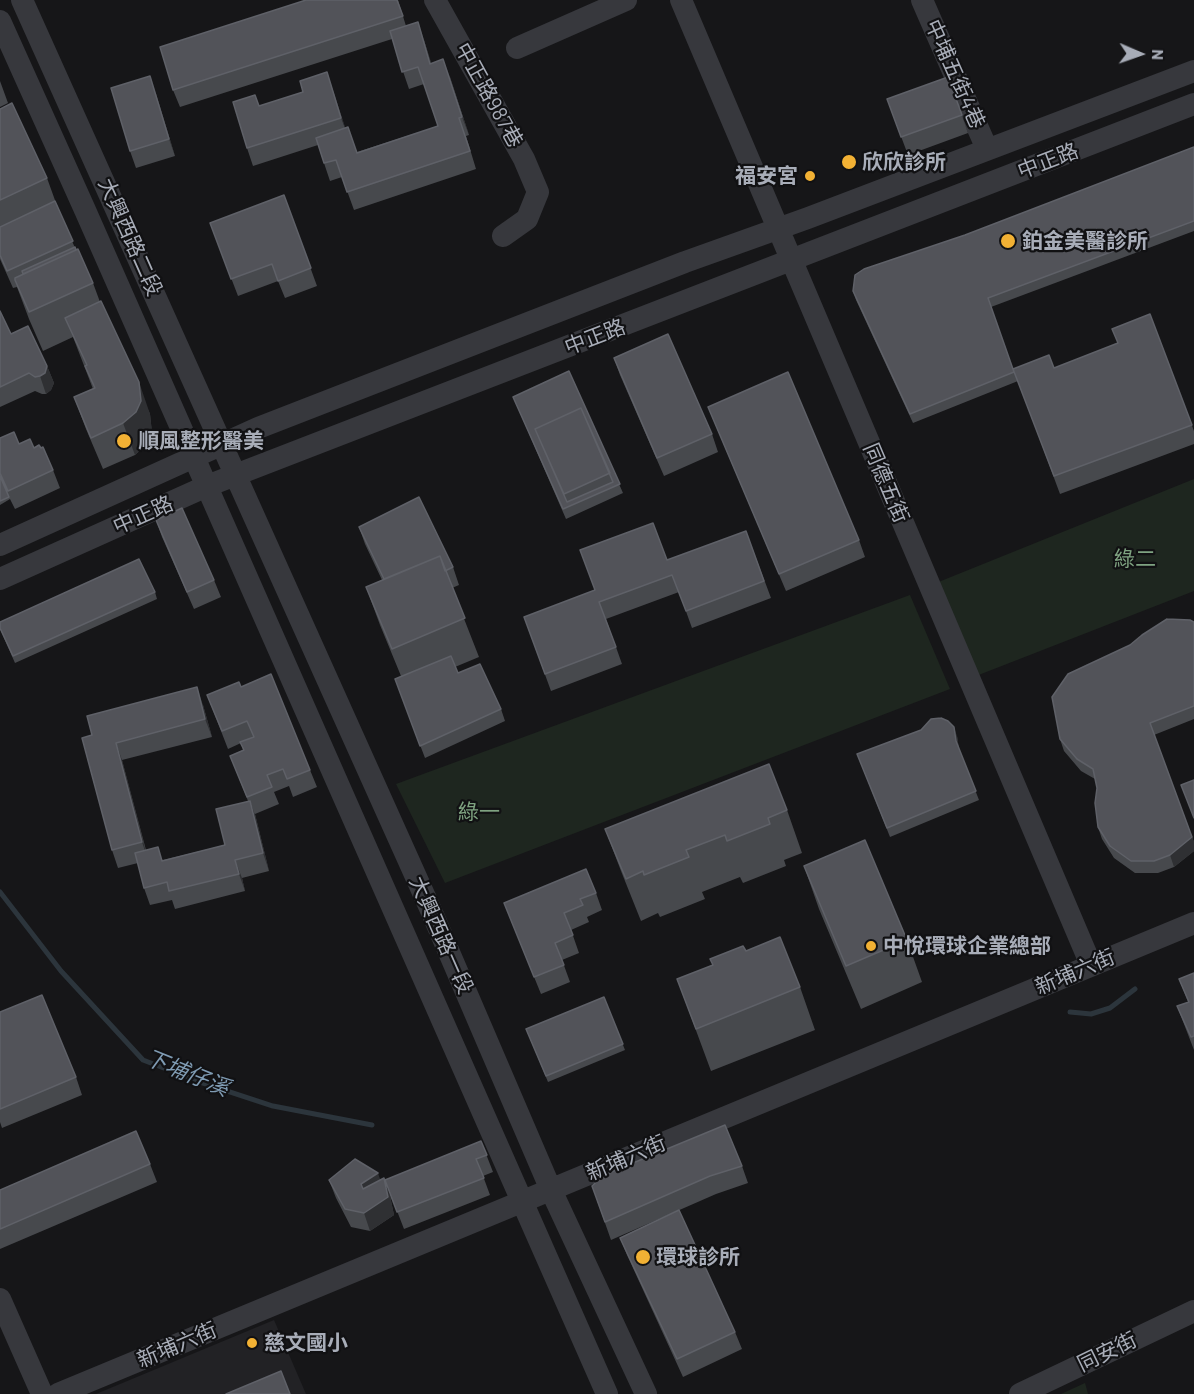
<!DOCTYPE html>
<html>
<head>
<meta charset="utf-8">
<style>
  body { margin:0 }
  #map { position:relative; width:1194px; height:1394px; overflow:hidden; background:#161618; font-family:Barlow,sans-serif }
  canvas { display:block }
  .north { position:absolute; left:1110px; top:24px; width:60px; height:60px; -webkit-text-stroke:4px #111113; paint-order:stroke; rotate:92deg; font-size:16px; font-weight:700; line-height:24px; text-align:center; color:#a8adb8 }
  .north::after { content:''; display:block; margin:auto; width:21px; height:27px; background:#a8adb8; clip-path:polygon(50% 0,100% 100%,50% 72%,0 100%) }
</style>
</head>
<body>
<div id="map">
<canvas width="1194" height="1394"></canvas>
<div class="north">N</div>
</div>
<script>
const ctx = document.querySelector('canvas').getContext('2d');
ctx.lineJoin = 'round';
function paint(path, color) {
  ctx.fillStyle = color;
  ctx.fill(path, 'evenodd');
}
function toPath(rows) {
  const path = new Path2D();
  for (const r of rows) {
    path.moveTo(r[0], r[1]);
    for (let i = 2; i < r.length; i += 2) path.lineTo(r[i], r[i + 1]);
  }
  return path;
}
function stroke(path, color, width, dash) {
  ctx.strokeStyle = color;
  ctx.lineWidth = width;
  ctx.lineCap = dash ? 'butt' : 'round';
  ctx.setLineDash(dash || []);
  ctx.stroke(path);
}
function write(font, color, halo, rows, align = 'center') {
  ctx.font = font + ' Barlow,"Noto Sans TC",sans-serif';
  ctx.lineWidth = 4.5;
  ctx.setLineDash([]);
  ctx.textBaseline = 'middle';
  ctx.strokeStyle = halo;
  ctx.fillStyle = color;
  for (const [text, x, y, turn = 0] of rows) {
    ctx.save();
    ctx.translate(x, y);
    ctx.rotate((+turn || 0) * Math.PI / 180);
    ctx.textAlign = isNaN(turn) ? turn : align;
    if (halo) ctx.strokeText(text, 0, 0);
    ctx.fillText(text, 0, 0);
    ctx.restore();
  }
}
paint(toPath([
  [274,1320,306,1394,96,1394]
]), '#222225');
paint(toPath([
  [1194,479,1194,591,976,676,936,583],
  [910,595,950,689,445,883,396,784],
  [1085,1383,1088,1394,1061,1394]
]), '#1e261f');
stroke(toPath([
  [0,892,61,971,143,1060,200,1082,273,1106,372,1125],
  [1070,1012,1091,1014,1110,1008,1135,989]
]), '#2c353c', 5);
stroke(toPath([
  [22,0,430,908,551,1190,646,1394],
  [435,0,524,159,538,192,527,219,503,236],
  [681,0,1091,965],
  [922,0,987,149],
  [0,21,85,210,607,1394],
  [517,48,626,0],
  [0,545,258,428,685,262,808,218,1194,71],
  [0,579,207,486,1194,104],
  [0,1299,42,1394],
  [58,1394,1194,923],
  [1020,1394,1194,1311]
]), '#37383d', 22);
paint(toPath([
  [306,0,398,0,406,26,424,40,431,63,450,77,469,135,466,136,476,169,354,210,342,177,330,181,318,145,253,166,247,148,259,106,303,92,327,72,345,128,357,152,438,126,424,84,409,89,392,39,180,107,173,90],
  [948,77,968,133,908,155,887,99],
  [0,81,8,103,0,107],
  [156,94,175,156,136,168,130,151],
  [0,109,47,178,56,203,75,248,93,283,100,302,150,414,152,433,148,443,135,455,103,469,86,429,74,397,93,389,73,337,43,351,29,319,17,287,13,288,0,259],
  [1194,147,1194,231,991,307,1013,369,1054,368,1118,343,1150,314,1194,431,1194,444,1060,494,1018,381,913,423,856,300,853,291,965,235],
  [284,195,317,286,285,298,278,281,238,296,210,223],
  [0,311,11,334,47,366,54,383,51,390,46,394,42,394,35,391,0,407],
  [614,358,712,434,718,452,664,476,620,375],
  [569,371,623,493,566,519,513,397],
  [708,407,859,540,865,557,786,591,715,424],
  [0,438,34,448,53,470,60,488,15,509,10,499,0,505],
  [156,520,214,580,221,597,194,609,162,537],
  [359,527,453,567,459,585,452,588,479,657,455,667,458,673,501,709,505,721,425,758,395,679,401,676,380,625,366,587,382,580,365,544],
  [746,531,771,598,692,628,679,592,606,619,622,664,551,691,524,617,595,591,667,560],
  [155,592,157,599,15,663,0,629],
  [1194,622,1194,719,1154,735,1194,842,1194,851,1174,867,1158,873,1135,873,1114,858,1102,839,1098,827,1097,788,1095,779,1081,771,1064,751,1060,739],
  [241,687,310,770,317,787,293,797,289,786,274,792,279,804,255,814,269,871,242,878,245,891,175,909,172,900,150,905,144,888,138,863,118,868,112,850,82,738,203,705,212,737,122,760,146,850,163,860,225,845,248,801,230,756,243,750,241,743,228,749,207,695],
  [957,736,959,749,979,800,890,837,857,754],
  [787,810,802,853,784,860,786,866,743,883,740,877,702,892,705,899,660,917,658,913,641,921,621,871,605,829],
  [804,866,907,940,922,982,861,1009,819,909],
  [596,893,602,910,587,917,589,922,571,930,579,953,562,960,570,982,541,994,504,903],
  [713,965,800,987,815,1030,711,1071,677,979],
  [1194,973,1194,1050,1177,1006,1188,1002,1179,979],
  [604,997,625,1050,548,1082,526,1029],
  [0,1012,76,1077,82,1095,2,1128,0,1122],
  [481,1141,493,1172,483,1176,490,1195,404,1229,385,1180],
  [150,1164,157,1182,0,1249,0,1190],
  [742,1166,748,1183,716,1194,611,1240,592,1186],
  [329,1180,380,1180,390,1196,394,1215,370,1231,351,1227,336,1198],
  [620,1238,735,1332,742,1349,683,1377,627,1255]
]), '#47494d');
paint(toPath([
  [418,22,424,40,437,81,430,64],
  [443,59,450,77,469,135,462,117],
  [327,72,333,90,348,136,341,118],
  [150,76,156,94,175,156,169,139],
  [47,366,54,383,51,390,46,394,40,376],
  [139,382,150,414,152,433,148,443,135,455,123,423],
  [197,687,203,705,212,737,205,719],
  [954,727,957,736,959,750,956,741],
  [116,743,122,760,148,860,142,842],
  [250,801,256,818,269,871,263,853],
  [1192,837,1194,842,1194,851,1174,867,1170,855],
  [235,860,242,878,245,891,239,874],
  [378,1173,384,1191,367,1201,361,1184],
  [384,1178,390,1196,394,1215,370,1231,364,1213]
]), '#2f3033');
const building = toPath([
  [306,0,397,0,403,16,173,90,160,47,306,0],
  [418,22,430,64,443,59,462,117,459,118,470,151,347,192,336,160,324,163,316,138,348,127,357,153,438,126,418,67,402,72,390,31,418,22],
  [327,72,341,118,247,148,233,102,255,95,259,106,303,92,300,81,327,72],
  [150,76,169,139,130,151,111,88,150,76],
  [948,77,962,115,901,137,887,99,948,77],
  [12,103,47,178,0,200,0,109,12,103],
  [1194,147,1194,221,988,298,1014,372,910,414,853,291,855,275,864,269,965,235,1194,147],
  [284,195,311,268,278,281,272,264,231,279,210,223,284,195],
  [55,201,73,241,7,271,0,255,0,227,55,201],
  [75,247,76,250,23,274,22,271,75,247],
  [78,249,93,283,29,312,15,280,15,278,78,249],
  [101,301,139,382,141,401,136,412,123,423,91,438,74,397,95,388,85,366,87,365,65,318,101,301],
  [0,311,11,334,28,326,47,366,45,373,40,376,35,377,29,373,0,387,0,311],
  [1150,314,1192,425,1054,476,1013,369,1049,355,1054,368,1118,343,1112,329,1150,314],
  [668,334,712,434,657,458,614,358,668,334],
  [569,371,620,484,563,509,513,397,569,371],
  [581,408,613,482,567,502,535,429,581,408],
  [788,372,859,540,779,574,708,407,788,372],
  [581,408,610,473,564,494,535,429,581,408],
  [14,432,19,444,30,439,34,448,39,445,41,448,43,447,53,470,8,491,0,473,0,438,14,432],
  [0,476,9,497,0,501,0,476],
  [419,497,453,567,445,571,440,556,384,579,359,527,419,497],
  [182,508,214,580,187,592,156,520,182,508],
  [653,523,667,560,746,531,764,581,686,611,672,575,599,602,616,647,545,674,524,617,595,590,580,550,653,523],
  [440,556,465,618,392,649,366,587,440,556],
  [139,559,155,592,13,656,0,628,0,622,139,559],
  [1167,619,1190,620,1194,622,1194,706,1150,723,1192,837,1170,855,1154,861,1131,861,1110,846,1098,827,1095,803,1097,788,1093,769,1077,759,1060,739,1052,697,1068,674,1130,645,1142,635,1167,619],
  [451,656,458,673,480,664,501,709,420,746,395,679,451,656],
  [271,674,310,770,287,779,283,769,267,775,272,787,247,797,230,756,244,750,240,742,254,737,247,721,222,731,207,695,239,682,241,687,271,674],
  [197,687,205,719,116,743,142,842,112,850,82,738,92,735,87,716,197,687],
  [941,718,948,721,954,727,956,741,976,791,887,828,857,754,921,730,931,719,941,718],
  [769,764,787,810,768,818,770,824,727,841,725,835,686,850,689,857,644,875,643,871,626,879,605,829,769,764],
  [1194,780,1194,818,1181,785,1194,780],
  [250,801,263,853,235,860,239,874,169,891,167,882,144,888,135,853,158,847,162,861,225,845,216,809,250,801],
  [865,840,907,940,846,966,804,866,865,840],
  [586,869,596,893,580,899,583,905,564,913,573,935,555,943,564,965,534,977,504,903,586,869],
  [780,937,800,987,696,1029,677,979,713,965,710,959,743,946,746,951,780,937],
  [1194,973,1194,1036,1191,1037,1177,1006,1189,1002,1179,979,1194,973],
  [42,995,76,1077,0,1109,0,1012,42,995],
  [604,997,623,1044,546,1076,526,1029,604,997],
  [725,1125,742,1166,710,1176,605,1222,592,1186,604,1175,725,1125],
  [136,1131,150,1164,0,1229,0,1190,136,1131],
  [481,1141,487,1155,476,1159,484,1178,397,1212,385,1180,481,1141],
  [355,1159,378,1173,361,1184,363,1189,384,1178,388,1197,364,1213,345,1209,329,1180,355,1159],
  [679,1210,735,1332,677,1359,620,1238,679,1210],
  [281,1371,290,1394,226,1394,281,1371]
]);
paint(building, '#525359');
stroke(building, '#5f6168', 1.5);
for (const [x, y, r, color] of [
  [849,162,8,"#f2b134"],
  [810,176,6,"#f2b134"],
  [1008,241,8,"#f2b134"],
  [124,441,8,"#f2b134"],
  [871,946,6,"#f2b134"],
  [643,1257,8,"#f2b134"],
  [252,1343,6,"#f2b134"]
]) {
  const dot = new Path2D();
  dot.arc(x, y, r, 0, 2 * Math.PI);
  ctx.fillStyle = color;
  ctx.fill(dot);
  stroke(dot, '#111113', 2);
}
write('21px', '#a8adb8', '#111113', [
  ["中埔五街4巷",955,74,66],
  ["中正路987巷",489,95,61],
  ["中正路",1048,161,-21],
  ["大興西路二段",130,237,66],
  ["中正路",595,337,-21],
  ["同德五街",886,483,67],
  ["中正路",143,515,-24],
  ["大興西路一段",441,935,66],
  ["新埔六街",1075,972,-23],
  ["新埔六街",626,1158,-23],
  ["新埔六街",177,1345,-23],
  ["同安街",1107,1352,-26]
]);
write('bold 21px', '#a8adb8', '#111113', [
  ["欣欣診所",862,162],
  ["福安宮",798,176,"right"],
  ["鉑金美醫診所",1022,241],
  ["順風整形醫美",138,441],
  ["中悅環球企業總部",883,946],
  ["環球診所",656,1257],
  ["慈文國小",264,1343]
], 'left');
write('21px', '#7fa381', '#111113', [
  ["綠二",1135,559],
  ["綠一",479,812]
]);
write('italic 22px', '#7f9bb3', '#111113', [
  ["下埔仔溪",187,1073,22]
]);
</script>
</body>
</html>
